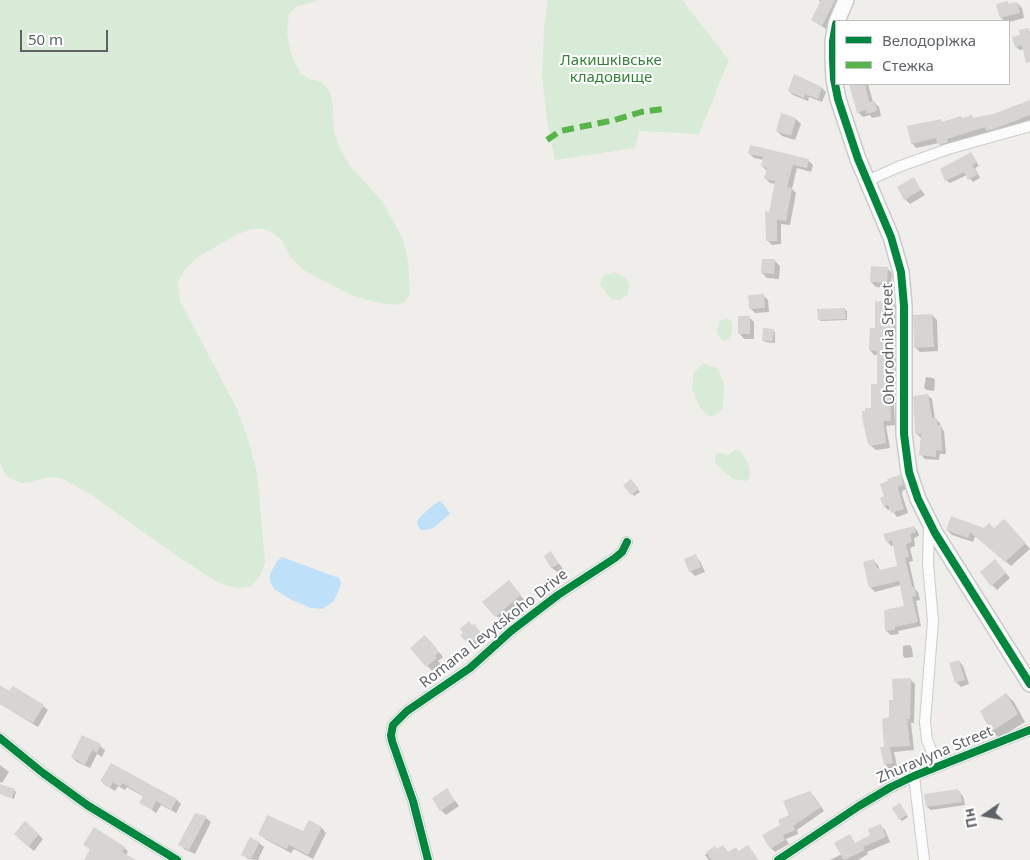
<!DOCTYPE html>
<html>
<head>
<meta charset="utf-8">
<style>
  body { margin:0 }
  #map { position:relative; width:1030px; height:860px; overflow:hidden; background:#efeeea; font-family:"Noto Sans",sans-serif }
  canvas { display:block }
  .legend { position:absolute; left:835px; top:20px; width:175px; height:65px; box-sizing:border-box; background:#fff; border:1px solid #bfc1c3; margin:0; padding:6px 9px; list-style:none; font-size:15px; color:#5f6368 }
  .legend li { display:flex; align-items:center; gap:10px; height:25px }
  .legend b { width:25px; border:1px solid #bfc1c3 }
  .north { position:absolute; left:960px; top:790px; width:50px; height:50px; -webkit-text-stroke:4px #fff; paint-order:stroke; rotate:258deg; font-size:14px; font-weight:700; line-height:20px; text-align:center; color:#5f6368 }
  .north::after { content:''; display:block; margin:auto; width:18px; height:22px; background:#5f6368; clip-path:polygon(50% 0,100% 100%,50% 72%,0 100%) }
  .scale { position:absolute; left:20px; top:30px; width:88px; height:22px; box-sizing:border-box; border:2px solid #5f6368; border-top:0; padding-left:6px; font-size:15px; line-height:18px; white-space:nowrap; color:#5f6368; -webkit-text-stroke:4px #fff; paint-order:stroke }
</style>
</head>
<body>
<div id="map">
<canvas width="1030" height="860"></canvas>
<ul class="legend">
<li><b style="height:6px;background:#00873e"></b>Велодоріжка</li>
<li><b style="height:6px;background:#58b549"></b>Стежка</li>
</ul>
<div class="north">Пн</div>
<div class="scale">50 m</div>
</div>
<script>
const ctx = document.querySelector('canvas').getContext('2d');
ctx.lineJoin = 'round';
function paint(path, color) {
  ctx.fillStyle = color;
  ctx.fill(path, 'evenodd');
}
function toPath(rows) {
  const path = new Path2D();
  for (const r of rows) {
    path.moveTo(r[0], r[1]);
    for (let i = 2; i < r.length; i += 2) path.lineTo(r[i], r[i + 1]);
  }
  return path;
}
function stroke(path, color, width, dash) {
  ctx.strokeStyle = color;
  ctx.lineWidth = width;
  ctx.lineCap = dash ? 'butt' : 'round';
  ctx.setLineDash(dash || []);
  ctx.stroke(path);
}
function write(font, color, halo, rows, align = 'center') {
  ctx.font = font + ' "Noto Sans",sans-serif';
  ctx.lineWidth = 4;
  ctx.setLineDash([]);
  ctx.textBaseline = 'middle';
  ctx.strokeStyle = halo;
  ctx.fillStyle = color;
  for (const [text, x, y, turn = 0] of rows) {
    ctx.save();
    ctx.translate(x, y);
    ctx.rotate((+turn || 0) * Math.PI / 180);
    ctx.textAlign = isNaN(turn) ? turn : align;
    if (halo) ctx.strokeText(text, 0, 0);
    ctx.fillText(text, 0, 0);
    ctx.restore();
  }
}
paint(toPath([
  [0,0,319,0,296,7,289,14,287,32,291,54,300,73,310,79,322,82,330,92,333,106,334,132,339,146,349,165,382,201,403,239,408,261,410,293,405,302,396,305,374,302,352,295,305,271,291,258,281,239,271,232,263,229,252,229,238,234,198,257,185,269,178,282,179,299,237,409,250,445,257,473,265,562,261,575,251,586,239,588,227,586,217,582,180,558,93,496,63,479,50,477,31,482,22,483,9,478,2,469,0,462],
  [548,0,682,0,729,60,699,134,639,131,635,148,555,160,547,121,542,76,544,28],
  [614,272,625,277,630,286,627,295,620,300,612,299,607,295,600,285,602,278,605,275],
  [725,319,731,320,733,327,730,339,723,341,718,335,717,329,720,321],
  [703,364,717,368,720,373,724,386,723,408,718,414,711,416,706,414,699,406,692,388,694,372],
  [735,450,741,451,749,466,750,474,749,479,746,481,733,479,715,463,715,459,717,454,722,453,729,455]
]), '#d8ebd6');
paint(toPath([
  [440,501,445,506,450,514,433,528,427,530,421,530,417,524,419,518,432,506],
  [282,557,339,578,341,582,340,588,333,602,322,609,311,608,292,600,274,589,270,582,270,574,277,561]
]), '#bfe0f9');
paint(toPath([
  [819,0,842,0,826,29,812,20,821,3],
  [1007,2,1010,5,1017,3,1022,8,1024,18,1009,22,1005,21,1001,18],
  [1028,29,1030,32,1030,60,1024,49,1020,50,1016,47,1022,36],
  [795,76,822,88,826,92,822,102,809,97,808,101,793,95,789,91],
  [851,84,868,84,873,102,874,102,879,107,881,116,872,118,870,115,863,117,858,112],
  [1030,102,1030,121,992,135,989,132,951,144,944,149,939,143,916,148,912,143,941,121,943,123,972,117,974,119,993,115],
  [782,115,796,119,801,124,795,140,782,136,777,131],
  [749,153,808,160,813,165,811,172,797,168,792,189,796,193,790,225,781,224,781,244,772,245,767,240,770,213,776,184,770,183,766,179,767,171,762,166,764,160,754,158],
  [971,154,979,166,975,168,980,178,973,182,967,175,950,183,946,180],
  [913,179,925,195,910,204,905,199],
  [775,261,780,266,779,279,767,278,762,273],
  [887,268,892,273,891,288,876,287,871,282],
  [763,295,768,300,769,312,755,313,750,308],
  [893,303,898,308,897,355,895,355,894,404,895,425,886,426,890,448,876,450,869,444,872,409,878,386,879,355,874,355,870,350,876,329],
  [845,309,847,311,847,320,821,321,819,319],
  [932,315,937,320,938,351,920,352,915,347],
  [749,317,754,322,754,339,744,339,740,334],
  [773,330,775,332,775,343,765,342,763,340],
  [926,377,933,378,935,380,934,391,927,390,924,388],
  [927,395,932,399,935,419,940,423,941,427,944,431,946,454,940,454,939,460,925,459,920,454,921,438,917,434],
  [900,477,904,482,907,489,903,490,902,494,908,513,897,517,891,509,888,510,884,506,886,497],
  [633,482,640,492,634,496,625,485],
  [1009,525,1030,549,1011,566,976,535,973,542,952,535,947,530,994,529],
  [914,527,918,532,919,536,914,538,915,546,910,548,913,561,909,562,915,589,918,592,920,600,916,601,921,626,898,631,899,634,891,635,886,631,905,607,901,585,875,592,871,588,864,563,874,561,878,565,880,571,899,567,894,545,891,546,887,541],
  [551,553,563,569,557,572,552,568],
  [695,556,700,561,705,572,695,576,690,571],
  [1000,566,1010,578,997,590,992,585],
  [513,587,525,601,501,621,484,602],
  [478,630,486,640,475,649,462,635],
  [430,641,443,657,438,661,441,664,432,671,411,648],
  [910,645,912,648,913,657,905,658,903,656,903,646],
  [959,661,963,666,969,684,961,687,956,682],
  [910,679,915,684,914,723,911,723,914,750,894,752,897,767,889,769,885,764,885,748,894,701],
  [0,686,9,693,43,706,48,710,38,727,0,704],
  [1006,694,1014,702,1025,722,999,738,992,731],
  [100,746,105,750,102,757,97,754,90,768,77,762,72,757],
  [0,765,9,772,2,783,0,782],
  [111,765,177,800,181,804,176,813,161,805,156,813,141,802,144,797,127,787,125,790,118,786,115,791,105,785,101,781],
  [14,790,16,792,14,799,1,794],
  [447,790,459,806,446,815,441,810],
  [957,790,963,796,965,805,931,810,927,807],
  [814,796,824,811,797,830,798,834,786,839,789,844,775,852,771,848,781,826],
  [902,807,908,817,902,821,900,819],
  [196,814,206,818,211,822,195,854,184,849,180,844],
  [309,822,322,828,326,833,313,859,294,849,291,853,265,839,260,834,303,833],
  [880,825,885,830,890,842,867,852,868,854,858,860,830,860,842,854,850,836,856,844,872,836],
  [38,834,43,839,34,851,20,839],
  [259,843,264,847,258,860,248,859,243,854],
  [85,845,124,848,128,851,126,856,133,860,87,860,91,850],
  [723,846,729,853,752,851,758,860,709,860,705,855,715,847,717,850]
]), '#0003');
paint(toPath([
  [821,0,835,0,822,26,811,20],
  [1008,1,1008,4,1017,2,1020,13,1000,18,996,4],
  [1028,28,1030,34,1030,62,1026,63,1022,45,1015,47,1012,37,1020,35,1019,30],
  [794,74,822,87,818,99,805,94,804,98,788,91],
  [849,84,865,84,869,102,875,101,877,111,866,114,866,110,857,113],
  [1030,100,1030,115,997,128,986,131,985,127,947,139,948,142,938,145,936,138,911,144,907,126,941,119,942,122,961,116,962,118,972,115,973,118,993,114],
  [781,113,796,118,791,136,776,131],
  [750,145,809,159,807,168,793,165,787,187,792,188,786,221,777,220,777,241,766,241,765,211,769,212,775,181,764,179,767,168,761,166,763,157,748,154],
  [971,152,977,162,972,165,978,174,968,180,964,172,945,181,940,169],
  [914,177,921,190,904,200,897,187],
  [762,259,775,259,774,274,761,273],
  [871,266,888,267,887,283,870,282],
  [764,294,765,308,749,309,748,295],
  [875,301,894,302,893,351,891,351,890,398,891,421,883,421,886,443,870,446,868,444,863,423,862,411,865,411,865,408,871,408,871,384,877,384,877,351,869,350,870,328,875,328],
  [845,308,846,319,818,320,817,309],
  [932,314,934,347,914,348,913,315],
  [738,316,750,316,750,334,738,334],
  [763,328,774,329,773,341,762,341],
  [928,394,932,418,937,418,937,425,941,425,942,451,936,450,936,457,919,455,921,434,915,434,913,396],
  [900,475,903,485,899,486,898,488,904,509,891,513,888,505,883,506,880,498,884,496,880,484,888,481,887,479],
  [631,479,639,489,631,495,623,485],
  [951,516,984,528,989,523,994,528,1004,519,1026,543,1005,562,970,532,968,538,946,530],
  [914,526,916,532,910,534,912,542,906,544,909,557,905,558,912,587,915,587,916,596,912,597,918,622,895,627,895,630,885,631,884,610,904,606,899,581,869,588,863,562,874,559,877,568,879,568,879,570,897,566,892,540,886,542,883,534],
  [551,551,559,564,551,568,544,556],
  [696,554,701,567,689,572,684,559],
  [995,559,1006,573,991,586,980,572],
  [509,580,521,595,495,617,482,602],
  [469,621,472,625,474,624,482,634,469,645,460,635,463,633,460,629],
  [425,635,439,652,435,656,437,658,426,667,410,648],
  [959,660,965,680,955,683,949,663],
  [911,678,910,719,907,719,910,746,890,747,893,763,884,765,880,747,884,747,882,719,889,717,889,700,893,700,892,679],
  [0,685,9,691,13,686,44,705,33,723,0,704],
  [1006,693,1018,714,991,732,980,711],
  [82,735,101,744,97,753,92,750,85,765,71,757],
  [111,763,177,799,171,810,156,801,152,810,139,803,143,796,123,783,120,787,113,782,110,788,100,781],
  [0,784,15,789,12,798,0,794],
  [447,788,455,801,440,811,432,798],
  [958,789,958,791,960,791,962,802,926,807,924,794],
  [810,791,821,807,793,826,795,830,783,835,785,840,770,849,762,835,780,825,778,820,789,815,783,801],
  [900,803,907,815,899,820,892,808],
  [195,813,207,816,189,850,178,845],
  [267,815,303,831,309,820,322,827,308,855,289,845,287,849,258,835],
  [25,821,39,834,28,847,14,834],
  [881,824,886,837,863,847,865,850,844,860,834,843,850,834,855,843,870,835,868,829],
  [94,827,125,847,122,852,136,860,84,860,90,849,83,845],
  [250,837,260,842,251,859,241,855],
  [723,845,728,852,736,847,739,851,748,845,758,860,711,860,706,852,715,846,717,849]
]), '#d6d5d3');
const street = toPath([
  [867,181,898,167,948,149,1030,126],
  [929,523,928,564,933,621,925,722,927,740,938,767],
  [0,738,43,773,87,805,177,860],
  [914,776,924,860],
  [428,860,413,801,392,741,391,735,393,725,407,711,470,668,511,631,558,595,615,558,622,552,627,542],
  [778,860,859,806,891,787,914,776,1030,730]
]);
const secondary = toPath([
  [837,21,846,0],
  [836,24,833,41,833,59,834,79,838,99,858,159,891,237,901,272,904,306,904,434,909,472,918,499,935,533,1030,684]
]);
stroke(street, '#cbcccc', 12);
stroke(secondary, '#cacacb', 18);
stroke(street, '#fdfcfc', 10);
stroke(secondary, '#fdfcfc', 15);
stroke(toPath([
  [547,140,560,131,615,120,641,112,663,109]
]), '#58b549', 6, [12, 6]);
stroke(toPath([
  [836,24,833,41,833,59,834,79,838,99,858,159,891,237,901,272,904,306,904,434,909,472,918,499,935,533,1030,684],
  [0,738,43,773,87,805,177,860],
  [428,860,413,801,392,741,391,735,393,725,407,711,470,668,511,631,558,595,615,558,622,552,627,542],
  [778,860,859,806,891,787,914,776,1030,730]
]), '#00873e', 8);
write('15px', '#348238', '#fff', [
  ["Лакишківське",611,61],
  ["кладовище",611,78]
]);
write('15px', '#5f6368', '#fff', [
  ["Ohorodnia Street",889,344,-91],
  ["Romana Levytskoho Drive",494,629,-38],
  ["Zhuravlyna Street",935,755,-23]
]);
</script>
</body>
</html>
